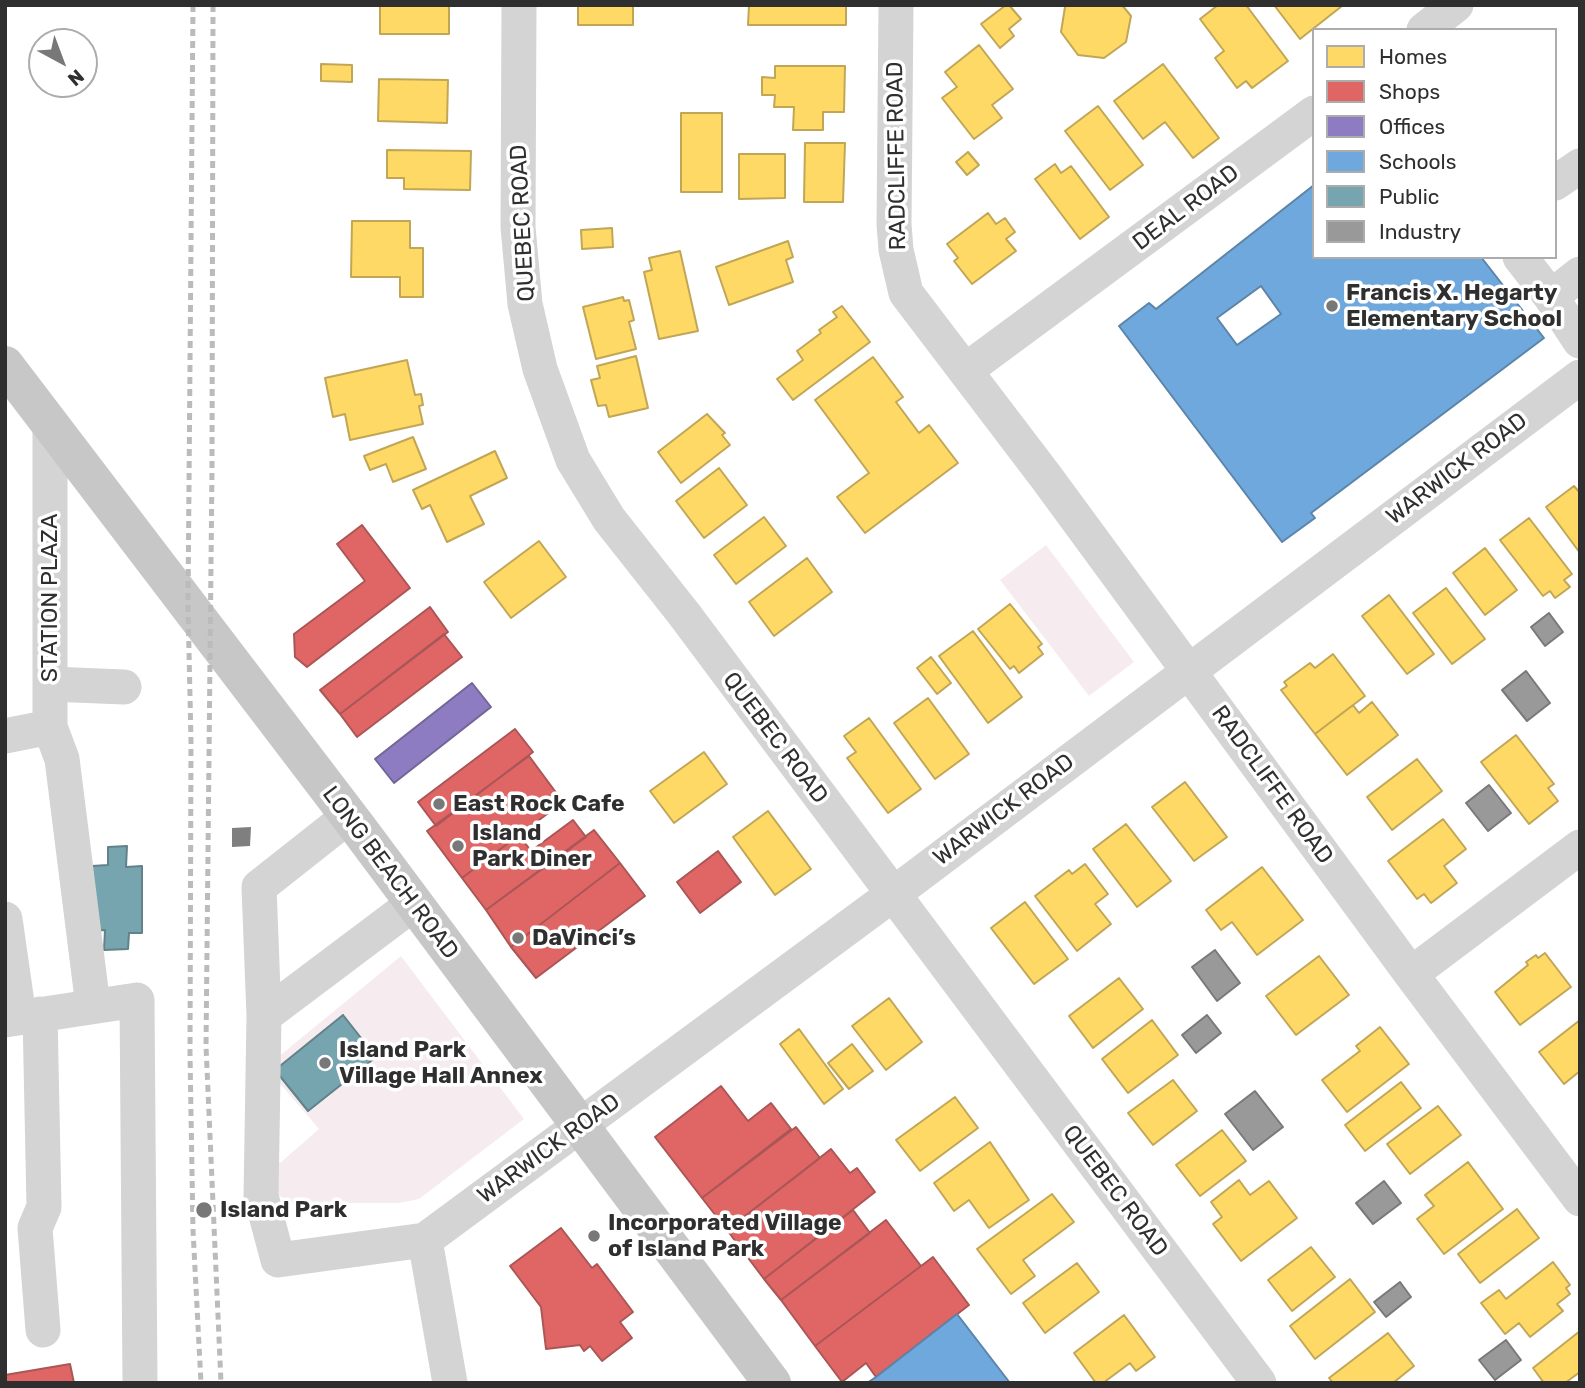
<!DOCTYPE html>
<html>
<head>
<meta charset="utf-8">
<style>
  body { margin:0 }
  #map { position:relative; width:1585px; height:1388px; overflow:hidden; background:#fff; font-family:Rubik,sans-serif }
  canvas { display:block }
  .frame { position:absolute; inset:0; border:7px solid #2f2f2f; pointer-events:none }
  .legend { position:absolute; left:1312px; top:28px; width:245px; height:231px; box-sizing:border-box; background:#fff; border:2px solid #acacac; margin:0; padding:9px 12px; list-style:none; font-size:21px; color:#2f2f2f }
  .legend li { display:flex; align-items:center; gap:14px; height:35px }
  .legend b { width:35px; border:2px solid #acacac }
  .north { position:absolute; left:28px; top:28px; width:70px; height:70px; box-sizing:border-box; background:#fff; border:2px solid #acacac; border-radius:50%; rotate:139deg; font-size:19px; font-weight:700; line-height:28px; text-align:center; color:#2f2f2f }
  .north::after { content:''; display:block; margin:auto; width:24px; height:32px; background:#787878; clip-path:polygon(50% 0,100% 100%,50% 72%,0 100%) }
</style>
</head>
<body>
<div id="map">
<canvas width="1585" height="1388"></canvas>
<div class="frame"></div>
<ul class="legend">
<li><b style="height:19px;background:#ffd966"></b>Homes</li>
<li><b style="height:19px;background:#e06666"></b>Shops</li>
<li><b style="height:19px;background:#8e7cc3"></b>Offices</li>
<li><b style="height:19px;background:#6fa8dc"></b>Schools</li>
<li><b style="height:19px;background:#76a5af"></b>Public</li>
<li><b style="height:19px;background:#999"></b>Industry</li>
</ul>
<div class="north">N</div>
</div>
<script>
const ctx = document.querySelector('canvas').getContext('2d');
ctx.lineJoin = 'round';
function paint(path, color) {
  ctx.fillStyle = color;
  ctx.fill(path, 'evenodd');
}
function toPath(rows) {
  const path = new Path2D();
  for (const r of rows) {
    path.moveTo(r[0], r[1]);
    for (let i = 2; i < r.length; i += 2) path.lineTo(r[i], r[i + 1]);
  }
  return path;
}
function stroke(path, color, width, dash) {
  ctx.strokeStyle = color;
  ctx.lineWidth = width;
  ctx.lineCap = dash ? 'butt' : 'round';
  ctx.setLineDash(dash || []);
  ctx.stroke(path);
}
function write(font, color, halo, rows, align = 'center') {
  ctx.font = font + ' Rubik,sans-serif';
  ctx.lineWidth = 7;
  ctx.setLineDash([]);
  ctx.textBaseline = 'middle';
  ctx.strokeStyle = halo;
  ctx.fillStyle = color;
  for (const [text, x, y, turn = 0] of rows) {
    ctx.save();
    ctx.translate(x, y);
    ctx.rotate((+turn || 0) * Math.PI / 180);
    ctx.textAlign = isNaN(turn) ? turn : align;
    if (halo) ctx.strokeText(text, 0, 0);
    ctx.fillText(text, 0, 0);
    ctx.restore();
  }
}
paint(toPath([
  [1046,545,1134,662,1089,696,1000,580],
  [401,956,524,1119,419,1199,400,1203,293,1203,264,1188,266,1148,280,1163,319,1129,266,1067]
]), '#f6ecf0');
const homes = toPath([
  [380,5,449,5,449,34,380,34,380,5],
  [578,5,633,5,633,25,578,25,578,5],
  [749,5,846,5,846,25,748,25,749,5],
  [1006,5,1009,5,1021,19,1009,29,1014,36,1000,48,981,24,1006,5],
  [1067,5,1122,5,1131,16,1126,42,1104,58,1078,55,1061,32,1065,7,1067,5],
  [1218,5,1246,5,1288,61,1252,88,1246,81,1237,88,1215,58,1224,51,1200,19,1218,5],
  [1274,5,1341,5,1342,6,1300,39,1274,5],
  [979,45,1013,89,992,105,1002,118,974,139,942,98,957,87,945,72,979,45],
  [321,64,352,65,352,82,321,81,321,64],
  [1163,64,1219,138,1193,158,1165,122,1143,139,1114,101,1163,64],
  [775,66,845,66,844,112,823,112,823,130,793,130,794,107,774,107,775,95,762,95,762,77,775,78,775,66],
  [379,79,448,80,447,123,378,121,379,79],
  [1098,106,1143,165,1110,190,1065,131,1098,106],
  [681,113,722,113,722,192,681,192,681,113],
  [805,143,845,143,843,202,804,202,805,143],
  [387,150,471,151,470,190,404,189,404,178,387,178,387,150],
  [968,152,979,165,967,175,956,162,968,152],
  [739,154,785,154,785,198,739,199,739,154],
  [1055,164,1061,173,1071,166,1109,217,1080,239,1035,179,1055,164],
  [988,213,996,224,1005,218,1015,232,1006,239,1016,251,972,284,954,261,958,258,947,244,988,213],
  [352,221,410,221,410,248,423,248,423,297,400,297,400,277,351,277,352,221],
  [612,228,613,247,582,249,581,230,612,228],
  [788,241,793,257,786,260,793,282,729,305,716,267,788,241],
  [680,251,698,331,659,339,644,272,652,270,649,258,680,251],
  [623,297,624,301,629,300,634,320,629,322,636,349,596,359,583,307,623,297],
  [842,306,870,342,793,400,777,379,803,360,797,351,821,333,819,330,837,317,833,312,842,306],
  [636,356,648,408,609,417,606,405,598,406,591,380,600,378,597,366,636,356],
  [873,357,903,397,896,402,919,433,929,425,958,463,865,533,837,497,869,473,815,400,873,357],
  [407,360,415,395,421,394,423,405,419,406,423,424,350,440,345,414,333,417,325,378,407,360],
  [707,414,725,433,722,435,730,445,681,483,658,452,707,414],
  [413,437,426,469,393,482,386,464,370,470,364,456,413,437],
  [495,451,507,478,470,496,484,524,447,542,430,505,422,509,413,490,495,451],
  [719,468,747,505,704,538,676,501,719,468],
  [1574,486,1580,493,1580,553,1546,507,1574,486],
  [764,517,786,546,736,584,714,555,764,517],
  [1529,518,1572,574,1564,580,1570,587,1555,598,1550,591,1543,596,1500,540,1529,518],
  [539,541,566,577,511,618,484,582,539,541],
  [1485,548,1517,590,1485,615,1453,573,1485,548],
  [807,558,832,592,774,636,749,602,807,558],
  [1446,588,1485,639,1452,664,1413,613,1446,588],
  [1389,595,1434,654,1407,674,1362,616,1389,595],
  [1010,604,1042,644,1038,647,1043,654,1019,673,1014,666,1010,669,978,629,1010,604],
  [973,631,1022,697,988,723,939,656,973,631],
  [1333,654,1365,696,1315,734,1281,690,1287,686,1284,682,1310,663,1315,668,1333,654],
  [931,657,951,683,937,694,917,668,931,657],
  [928,698,969,754,935,779,894,723,928,698],
  [1372,702,1398,735,1347,775,1315,734,1353,705,1359,713,1372,702],
  [869,718,921,789,888,813,847,758,856,752,844,736,869,718],
  [1516,735,1554,784,1548,788,1558,801,1529,824,1481,762,1516,735],
  [704,752,727,784,674,823,650,791,704,752],
  [1417,759,1442,791,1392,830,1367,797,1417,759],
  [1185,782,1227,837,1194,861,1152,807,1185,782],
  [768,811,811,869,775,895,733,837,768,811],
  [1443,819,1466,849,1444,866,1457,883,1431,903,1424,894,1417,899,1388,861,1443,819],
  [1126,824,1171,881,1137,907,1093,849,1126,824],
  [1085,864,1108,894,1095,904,1111,924,1077,951,1035,896,1069,870,1072,874,1085,864],
  [1262,867,1303,920,1257,955,1232,922,1221,930,1206,910,1262,867],
  [1025,902,1068,959,1034,984,991,928,1025,902],
  [1545,953,1571,987,1520,1025,1495,992,1528,965,1526,962,1536,955,1538,958,1545,953],
  [1319,956,1349,995,1296,1035,1266,996,1319,956],
  [1119,978,1143,1009,1093,1048,1069,1016,1119,978],
  [889,998,922,1042,886,1070,852,1026,889,998],
  [1152,1020,1178,1055,1128,1093,1102,1059,1152,1020],
  [1580,1020,1580,1071,1564,1084,1539,1052,1580,1020],
  [1380,1027,1409,1064,1347,1112,1322,1080,1360,1051,1356,1046,1380,1027],
  [799,1029,843,1089,824,1104,780,1044,799,1029],
  [852,1044,873,1071,849,1089,828,1063,852,1044],
  [1173,1080,1197,1111,1153,1145,1128,1113,1173,1080],
  [1401,1082,1421,1108,1365,1151,1345,1125,1401,1082],
  [955,1097,978,1128,920,1171,896,1140,955,1097],
  [1438,1106,1461,1135,1410,1174,1387,1144,1438,1106],
  [1222,1130,1246,1161,1200,1196,1176,1165,1222,1130],
  [990,1142,1029,1200,989,1228,969,1200,954,1211,934,1183,990,1142],
  [1468,1162,1503,1209,1444,1254,1417,1219,1434,1206,1425,1195,1468,1162],
  [1239,1180,1250,1195,1269,1181,1297,1218,1241,1261,1213,1224,1222,1217,1211,1202,1239,1180],
  [1052,1194,1074,1222,1023,1260,1035,1276,1011,1294,977,1249,1052,1194],
  [1517,1209,1539,1238,1480,1283,1458,1254,1517,1209],
  [1311,1247,1335,1277,1292,1311,1268,1280,1311,1247],
  [1553,1262,1570,1285,1566,1288,1570,1294,1557,1304,1563,1311,1530,1337,1519,1323,1505,1334,1481,1303,1499,1290,1506,1299,1553,1262],
  [1077,1263,1099,1292,1045,1333,1023,1303,1077,1263],
  [1350,1279,1375,1312,1315,1359,1290,1326,1350,1279],
  [1124,1315,1155,1357,1136,1371,1130,1363,1103,1383,1096,1383,1074,1353,1124,1315],
  [1580,1331,1580,1372,1565,1383,1544,1383,1533,1368,1580,1331],
  [1388,1333,1414,1366,1393,1383,1333,1383,1329,1378,1388,1333]
]);
paint(homes, '#ffd966');
stroke(homes, '#c1a656', 2);
const shops = toPath([
  [362,525,410,588,307,667,295,657,294,634,365,581,337,544,362,525],
  [430,607,448,632,340,714,320,690,430,607],
  [444,634,462,657,357,737,340,714,444,634],
  [515,729,533,752,436,826,418,802,515,729],
  [529,756,563,802,462,878,427,831,529,756],
  [573,820,586,837,486,910,462,878,519,835,531,851,573,820],
  [594,830,620,863,511,947,486,910,594,830],
  [718,851,741,882,700,913,677,882,718,851],
  [620,863,645,896,536,978,511,947,620,863],
  [721,1086,748,1121,771,1103,791,1129,702,1198,655,1137,721,1086],
  [796,1127,820,1158,727,1230,702,1198,796,1127],
  [831,1149,850,1173,857,1168,875,1192,764,1279,727,1230,831,1149],
  [853,1210,870,1233,781,1300,764,1279,853,1210],
  [886,1220,921,1266,815,1346,781,1300,886,1220],
  [561,1228,592,1268,597,1264,633,1312,620,1322,632,1338,602,1361,590,1346,584,1351,580,1345,546,1349,541,1307,510,1266,561,1228],
  [933,1257,969,1305,876,1377,866,1363,842,1382,815,1346,933,1257],
  [70,1364,74,1383,5,1383,5,1375,70,1364]
]);
paint(shops, '#e06666');
stroke(shops, '#ab5656', 2);
const offices = toPath([
  [472,683,491,707,394,783,375,759,472,683]
]);
paint(offices, '#8e7cc3');
stroke(offices, '#726597', 2);
const schools = toPath([
  [1314,185,1314,257,1481,257,1544,338,1311,513,1315,518,1282,542,1119,326,1149,303,1156,309,1314,185],
  [1261,286,1281,314,1237,345,1217,318,1261,286],
  [957,1314,1010,1383,867,1383,876,1377,957,1314]
]);
paint(schools, '#6fa8dc');
stroke(schools, '#5c84a8', 2);
const public = toPath([
  [127,846,126,867,142,866,142,933,129,933,128,949,104,950,105,930,92,931,92,866,108,865,108,847,127,846],
  [343,1015,376,1057,308,1111,275,1070,343,1015]
]);
paint(public, '#76a5af');
stroke(public, '#618289', 2);
const industry = toPath([
  [1549,613,1563,632,1545,646,1531,627,1549,613],
  [1526,671,1550,703,1527,721,1502,690,1526,671],
  [1489,785,1511,813,1488,831,1466,803,1489,785],
  [1215,950,1240,983,1217,1001,1192,967,1215,950],
  [1207,1015,1221,1033,1196,1053,1182,1035,1207,1015],
  [1255,1091,1283,1127,1253,1150,1225,1114,1255,1091],
  [1384,1181,1401,1203,1373,1224,1356,1203,1384,1181],
  [1400,1282,1411,1297,1386,1317,1374,1302,1400,1282],
  [1506,1340,1521,1360,1495,1380,1479,1360,1506,1340]
]);
paint(industry, '#999');
stroke(industry, '#797979', 2);
paint(toPath([
  [251,827,250,846,232,847,232,828]
]), '#7f7f7f');
stroke(toPath([
  [519,5,518,227,525,304,540,369,573,460,609,519,684,614,1259,1383],
  [896,5,894,224,896,250,906,293,1046,477,1411,974,1580,1199],
  [1424,30,1456,5],
  [1555,183,1580,166],
  [1520,257,1551,297,1580,341],
  [1551,297,1580,274],
  [966,370,1314,113],
  [50,684,124,687],
  [50,727,62,759,93,1006],
  [5,736,50,727,50,424],
  [349,816,259,887,264,1016,413,904],
  [5,919,19,1017],
  [1411,974,1580,847],
  [40,1014,44,1207,35,1228,43,1330],
  [264,1016,261,1196,278,1260,425,1240,892,895,1580,377],
  [5,1020,137,1000,140,1383],
  [425,1240,450,1383]
]), '#d4d4d4', 35);
stroke(toPath([
  [5,365,358,828,772,1383]
]), '#c7c7c7', 38);
stroke(toPath([
  [193,5,188,605,191,742,190,1054,193,1230,201,1383],
  [213,5,212,468,206,1046,221,1383]
]), '#bbb', 5, [7, 5]);
for (const [x, y, r, color] of [
  [1332,306,7,"#787878"],
  [439,804,7,"#787878"],
  [458,846,7,"#787878"],
  [518,938,7,"#787878"],
  [325,1063,7,"#787878"],
  [204,1210,9,"#787878"],
  [594,1236,7,"#787878"]
]) {
  const dot = new Path2D();
  dot.arc(x, y, r, 0, 2 * Math.PI);
  ctx.fillStyle = color;
  ctx.fill(dot);
  stroke(dot, '#fff', 2.5);
}
write('23px', '#2f2f2f', '#fff', [
  ["RADCLIFFE ROAD",897,156,-91],
  ["DEAL ROAD",1186,208,-37],
  ["QUEBEC ROAD",523,223,-93],
  ["WARWICK ROAD",1457,469,-37],
  ["STATION PLAZA",50,598,-90],
  ["QUEBEC ROAD",775,738,53],
  ["RADCLIFFE ROAD",1272,785,54],
  ["WARWICK ROAD",1004,810,-37],
  ["LONG BEACH ROAD",390,873,53],
  ["WARWICK ROAD",549,1149,-36],
  ["QUEBEC ROAD",1115,1191,53]
]);
write('bold 23px', '#2f2f2f', '#fff', [
  ["Francis X. Hegarty",1346,293],
  ["Elementary School",1346,319],
  ["East Rock Cafe",453,804],
  ["Island",472,833],
  ["Park Diner",472,859],
  ["DaVinci’s",532,938],
  ["Island Park",339,1050],
  ["Village Hall Annex",339,1076],
  ["Island Park",220,1210],
  ["Incorporated Village",608,1223],
  ["of Island Park",608,1249]
], 'left');
</script>
</body>
</html>
